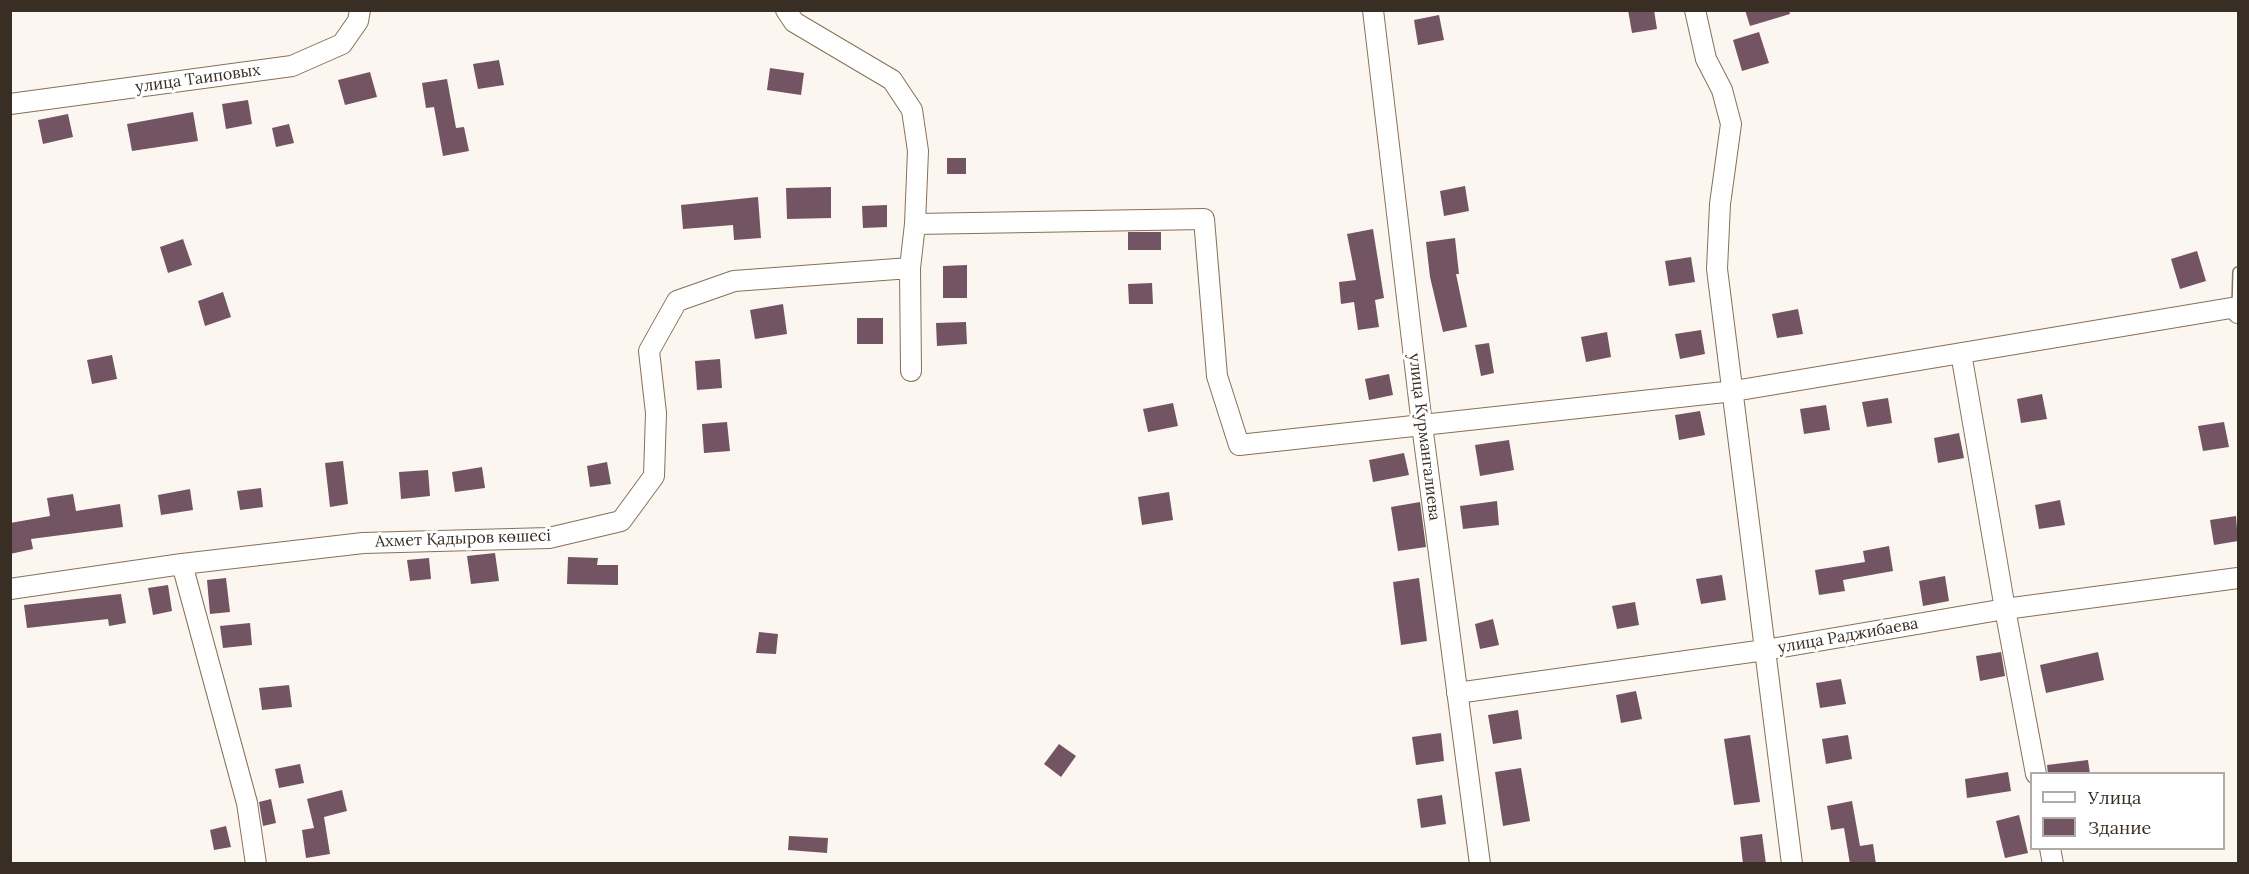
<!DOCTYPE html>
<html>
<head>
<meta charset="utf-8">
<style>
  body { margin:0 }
  #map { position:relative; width:2249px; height:874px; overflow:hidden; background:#fcf6f1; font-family:Lora,serif }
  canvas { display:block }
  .frame { position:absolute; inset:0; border:12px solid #382e23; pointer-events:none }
  .legend { position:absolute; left:2030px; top:772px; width:195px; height:78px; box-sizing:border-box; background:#fff; border:2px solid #afaba7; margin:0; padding:8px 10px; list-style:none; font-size:18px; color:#382e23 }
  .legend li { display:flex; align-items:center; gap:12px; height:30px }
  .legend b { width:30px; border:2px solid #afaba7 }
</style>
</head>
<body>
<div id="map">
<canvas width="2249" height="874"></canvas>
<div class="frame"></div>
<ul class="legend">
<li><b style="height:8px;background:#fff"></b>Улица</li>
<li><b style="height:16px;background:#725462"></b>Здание</li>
</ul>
</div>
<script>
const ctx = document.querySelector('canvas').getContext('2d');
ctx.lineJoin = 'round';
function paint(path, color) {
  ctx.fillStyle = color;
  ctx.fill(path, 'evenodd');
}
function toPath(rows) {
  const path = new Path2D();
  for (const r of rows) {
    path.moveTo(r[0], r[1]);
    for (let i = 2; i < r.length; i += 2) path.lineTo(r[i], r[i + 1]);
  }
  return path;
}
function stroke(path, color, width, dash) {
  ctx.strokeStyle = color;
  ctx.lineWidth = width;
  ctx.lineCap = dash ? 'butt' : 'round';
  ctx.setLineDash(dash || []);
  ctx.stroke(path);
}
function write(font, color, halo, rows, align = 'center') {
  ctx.font = font + ' Lora,serif';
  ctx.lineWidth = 6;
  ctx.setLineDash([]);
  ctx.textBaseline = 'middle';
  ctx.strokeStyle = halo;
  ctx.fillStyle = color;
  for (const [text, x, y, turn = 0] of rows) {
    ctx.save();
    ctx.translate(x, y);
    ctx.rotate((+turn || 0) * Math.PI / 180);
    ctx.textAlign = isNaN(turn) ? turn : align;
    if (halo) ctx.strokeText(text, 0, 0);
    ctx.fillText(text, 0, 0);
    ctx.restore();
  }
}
paint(toPath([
  [1628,10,1654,10,1657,29,1632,33],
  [1745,10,1789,10,1790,14,1750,26],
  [1439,15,1444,40,1418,45,1414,20],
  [1759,32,1769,63,1742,71,1733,40],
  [499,60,504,85,478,89,473,64],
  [770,68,804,73,801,95,767,90],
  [370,72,377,97,345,105,338,80],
  [447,79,456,128,464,127,469,151,443,156,434,107,426,108,422,83],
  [248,100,252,124,226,129,222,104],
  [193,112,198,141,132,151,127,124],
  [68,114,73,137,43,144,38,120],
  [289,124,294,143,276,147,272,128],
  [947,158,966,158,966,174,947,174],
  [1465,186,1469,211,1444,216,1440,191],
  [831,187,831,218,787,219,786,188],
  [758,197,761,238,734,240,733,225,683,229,681,205],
  [887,205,887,227,863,228,862,206],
  [1373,229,1384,298,1375,300,1379,327,1358,330,1354,302,1341,304,1339,282,1356,280,1347,234],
  [1128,232,1161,232,1161,250,1128,250],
  [1455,238,1459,274,1456,274,1467,327,1443,332,1430,277,1426,242],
  [183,239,192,265,168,273,160,247],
  [2197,251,2206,281,2180,289,2171,259],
  [1691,257,1695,282,1669,286,1665,261],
  [967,265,967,298,943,298,943,266],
  [1152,283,1153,304,1129,304,1128,284],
  [223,292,231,317,205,326,198,301],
  [783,304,787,334,755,339,750,310],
  [1798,309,1803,334,1777,338,1772,314],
  [857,318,883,318,883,344,857,344],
  [966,322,967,344,937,346,936,323],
  [1701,330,1705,354,1680,359,1675,334],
  [1607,332,1611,357,1586,362,1581,337],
  [1489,343,1494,373,1481,376,1475,345],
  [112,355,117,379,92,384,87,360],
  [720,359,722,388,697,390,695,361],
  [1389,374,1393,395,1369,400,1365,379],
  [2042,394,2047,419,2021,423,2017,399],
  [1888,398,1892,423,1867,427,1862,402],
  [1173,403,1178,426,1148,432,1143,409],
  [1826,405,1830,430,1804,434,1800,409],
  [1700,411,1705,435,1679,440,1675,415],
  [727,422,730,451,704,453,702,424],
  [2224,422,2229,447,2203,451,2198,426],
  [1959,433,1964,458,1938,463,1934,438],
  [1509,440,1514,470,1480,476,1475,445],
  [1404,453,1409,475,1373,482,1369,460],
  [343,461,348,504,330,507,325,463],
  [607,462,611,484,590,487,587,466],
  [482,467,485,488,455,492,452,472],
  [428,470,430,496,401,499,399,472],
  [261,488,263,507,240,510,237,491],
  [190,489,193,510,161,515,158,495],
  [1169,492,1173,520,1142,525,1138,497],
  [73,494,76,511,120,504,123,527,31,539,33,549,10,554,10,523,50,516,47,498],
  [2060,500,2065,525,2039,529,2035,505],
  [1497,501,1499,525,1463,529,1460,506],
  [1420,502,1426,547,1398,551,1391,507],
  [2236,516,2238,541,2214,545,2210,520],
  [1889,546,1893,571,1843,580,1845,591,1819,595,1815,570,1865,562,1863,551],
  [495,553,499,581,471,584,467,556],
  [568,557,598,558,597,565,618,565,618,585,567,584],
  [429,558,431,579,410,581,407,560],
  [1722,575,1726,600,1701,604,1696,579],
  [1945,576,1949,601,1923,606,1919,581],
  [226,578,230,612,210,614,207,580],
  [1419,578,1427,641,1401,645,1393,582],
  [168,585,172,611,153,615,148,588],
  [121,594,126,623,109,626,108,619,27,628,24,605],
  [1635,602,1639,625,1617,629,1612,606],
  [1493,619,1499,645,1480,649,1475,624],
  [250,623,252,645,223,648,220,626],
  [759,632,778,634,776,654,756,653],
  [2001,652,2005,676,1980,681,1976,656],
  [2098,652,2104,680,2046,693,2040,665],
  [1841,679,1846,704,1820,708,1816,683],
  [289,685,292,707,262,710,259,688],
  [1636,691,1642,719,1621,723,1616,695],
  [1518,710,1522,739,1493,744,1488,715],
  [1441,733,1444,761,1416,765,1412,737],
  [1750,735,1760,802,1734,805,1724,739],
  [1848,735,1852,759,1826,764,1822,739],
  [1059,744,1076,756,1061,777,1044,764],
  [2088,760,2090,774,2048,774,2047,765],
  [300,764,304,783,279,788,275,769],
  [1521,768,1530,821,1503,826,1495,772],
  [2008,772,2011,791,1967,798,1965,779],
  [342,790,347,811,324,817,330,854,306,858,302,830,314,828,307,799],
  [1442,795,1446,824,1421,828,1417,799],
  [271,799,276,823,263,826,259,802],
  [1852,801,1860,846,1873,844,1876,864,1850,864,1844,828,1831,830,1827,806],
  [2019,815,2028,853,2005,858,1996,821],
  [226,826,231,847,214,850,210,830],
  [1762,834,1766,864,1743,864,1740,837],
  [789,836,828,838,827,853,788,850]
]), '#725462');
const lane = toPath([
  [2237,307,2238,272]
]);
const street = toPath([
  [786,10,794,22,892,80,912,110,918,151,915,224,910,268,911,371],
  [1373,10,1422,425,1480,864],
  [1695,10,1706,59,1722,90,1731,124,1720,204,1717,269,1792,864],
  [10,104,292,66,342,44,358,21,360,10],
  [915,224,1204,219,1217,376,1239,445,1734,391,2237,307,2238,313],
  [1961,353,2005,609,2036,774],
  [182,564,247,803,256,864],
  [10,589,182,564,363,543,549,538,621,521,654,476,656,413,649,351,677,301,734,281,910,268],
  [1457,693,1765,650,2005,609,2238,578],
  [2050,848,2053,864]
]);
stroke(lane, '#877056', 12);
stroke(street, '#877056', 22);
stroke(lane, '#fff', 9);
stroke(street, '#fff', 20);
write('16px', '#382e23', '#fff', [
  ["улица Таиповых",198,79,-8],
  ["улица Курмангалиева",1424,437,83],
  ["Ахмет Қадыров көшесі",463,539,-2],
  ["улица Раджибаева",1848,636,-10]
]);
</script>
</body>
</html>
